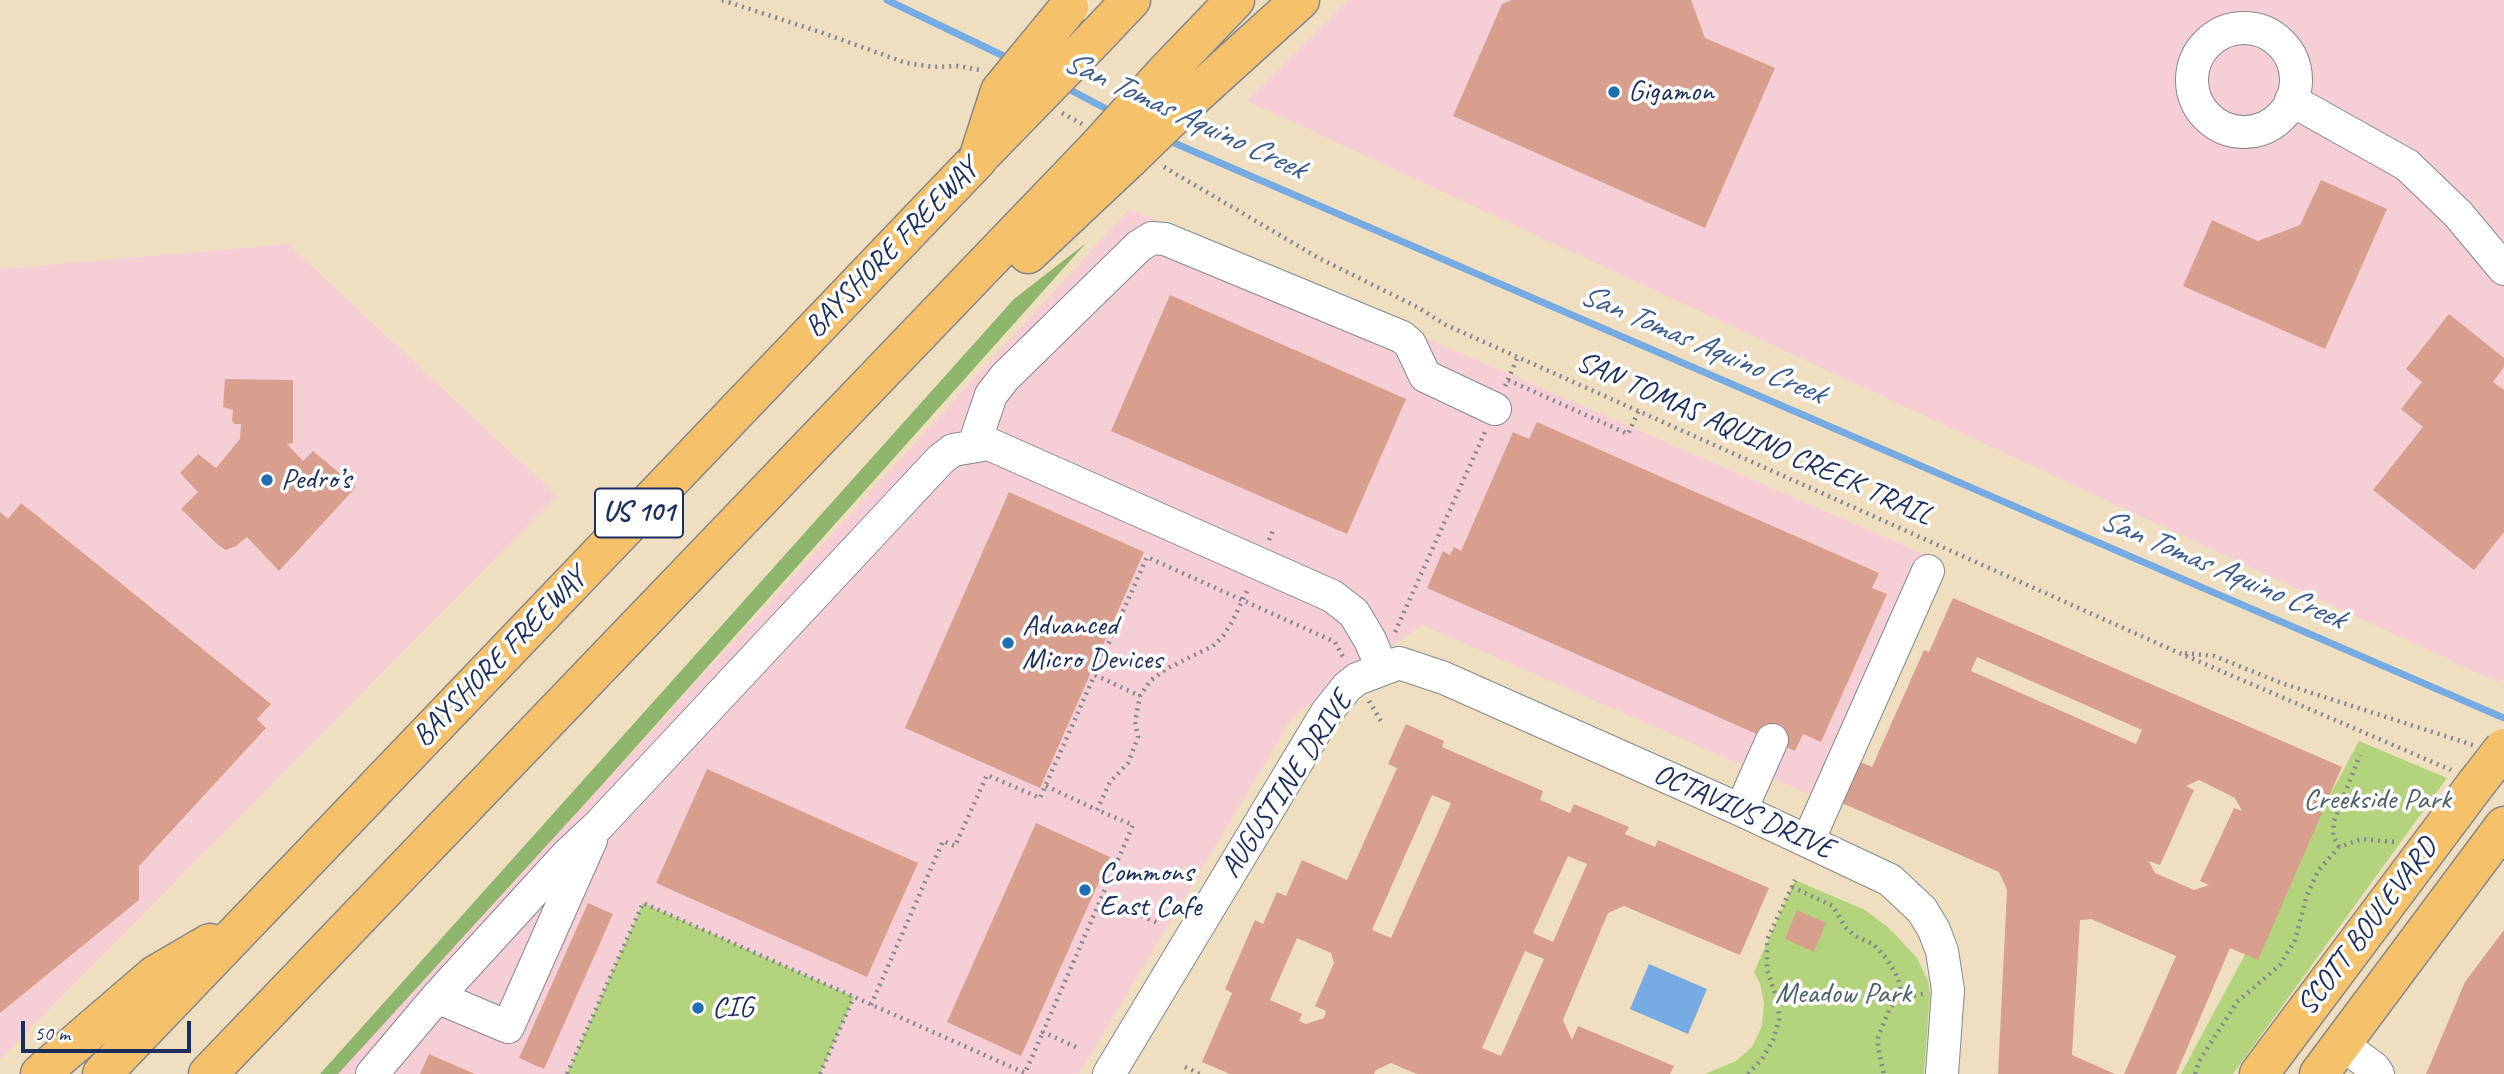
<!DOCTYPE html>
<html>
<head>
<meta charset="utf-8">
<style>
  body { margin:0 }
  #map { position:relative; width:2504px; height:1074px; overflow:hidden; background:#efdfc0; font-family:Caveat,sans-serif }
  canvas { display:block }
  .scale { position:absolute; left:21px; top:1021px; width:170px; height:32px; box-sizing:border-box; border:4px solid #1b2f5e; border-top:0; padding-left:9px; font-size:21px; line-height:24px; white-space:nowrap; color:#1b2f5e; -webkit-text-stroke:5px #fff; paint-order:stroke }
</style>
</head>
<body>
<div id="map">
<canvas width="2504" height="1074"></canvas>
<div class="scale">50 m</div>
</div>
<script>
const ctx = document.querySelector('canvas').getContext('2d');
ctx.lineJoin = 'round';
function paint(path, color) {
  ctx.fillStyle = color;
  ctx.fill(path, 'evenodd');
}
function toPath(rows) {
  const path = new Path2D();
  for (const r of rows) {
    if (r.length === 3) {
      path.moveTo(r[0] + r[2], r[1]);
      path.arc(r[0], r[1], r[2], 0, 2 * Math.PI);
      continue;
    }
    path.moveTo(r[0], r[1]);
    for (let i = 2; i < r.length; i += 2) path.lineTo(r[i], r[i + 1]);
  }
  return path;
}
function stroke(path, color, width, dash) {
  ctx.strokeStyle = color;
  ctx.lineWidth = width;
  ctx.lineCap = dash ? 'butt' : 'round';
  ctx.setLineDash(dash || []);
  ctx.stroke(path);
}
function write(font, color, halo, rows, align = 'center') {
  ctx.font = font + ' Caveat,sans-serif';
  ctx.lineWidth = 7;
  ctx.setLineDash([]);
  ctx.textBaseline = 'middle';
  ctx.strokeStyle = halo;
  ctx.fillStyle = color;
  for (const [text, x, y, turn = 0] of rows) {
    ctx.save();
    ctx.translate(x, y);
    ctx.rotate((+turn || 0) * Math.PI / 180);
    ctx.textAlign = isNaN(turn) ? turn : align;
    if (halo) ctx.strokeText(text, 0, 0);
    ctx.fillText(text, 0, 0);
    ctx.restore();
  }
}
paint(toPath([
  [1348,0,2504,0,2504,678,2499,683,1247,101],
  [1129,209,1928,556,1812,796,1422,625,1293,716,1079,1074,338,1074],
  [288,244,557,496,0,1059,0,269]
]), '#f6cfd6');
paint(toPath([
  [2359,741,2447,778,2233,1074,2181,1074],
  [1795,880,1865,910,1889,928,1917,958,1928,981,1930,993,1924,1074,1705,1074,1736,1061,1752,1047,1762,1026,1764,1003,1760,983,1754,972],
  [643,903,854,997,820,1074,567,1074]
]), '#b3d47c');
paint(toPath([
  [1086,243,601,786,338,1074,320,1074,1014,299]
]), '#8eb66c');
paint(toPath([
  [1649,964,1707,989,1688,1034,1630,1009]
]), '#76abe4');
stroke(toPath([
  [887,0,1012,60],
  [1063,86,1114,113],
  [1165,139,2504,718]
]), '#76abe4', 7);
paint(toPath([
  [1512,0,1691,0,1705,38,1775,68,1705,228,1453,116,1502,4],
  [2321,180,2387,209,2325,349,2183,286,2212,220,2258,241,2300,225],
  [1170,295,1406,399,1347,534,1111,431],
  [2449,314,2504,358,2504,367,2493,382,2504,390,2504,532,2474,570,2373,490,2423,427,2401,409,2422,382,2406,369],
  [225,379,293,380,293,443,287,444,303,461,313,451,356,487,279,571,247,537,236,546,226,550,217,544,181,509,198,492,180,473,198,454,216,468,240,439,241,424,235,424,232,421,233,410,223,407],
  [1537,422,1879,573,1872,588,1887,594,1821,742,1803,734,1795,751,1427,588,1443,551,1450,555,1454,547,1461,551,1513,432,1529,439],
  [1009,492,1144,552,1040,788,905,728],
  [21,503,271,704,257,719,266,728,139,866,139,900,0,1013,0,512,8,519],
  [1953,598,2342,767,2258,960,2230,948,2176,1074,2124,1074,2176,956,2091,919,2080,920,2072,1055,2115,1074,1998,1074,2007,890,1999,872,1842,803,1860,762,1872,767,1924,650,1929,652],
  [1977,657,2142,730,2136,744,1971,671],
  [2199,780,2235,798,2242,811,2234,808,2200,881,2209,885,2194,890,2155,873,2149,861,2160,865,2194,790,2186,786],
  [1406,724,1444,741,1442,747,1543,791,1540,800,1570,813,1574,804,1629,827,1625,834,1655,847,1658,840,1769,888,1740,955,1624,906,1608,913,1563,1020,1572,1040,1578,1026,1674,1066,1670,1074,1417,1074,1391,1063,1376,1070,1374,1074,1230,1074,1202,1062,1232,993,1225,989,1255,920,1263,924,1277,892,1286,896,1302,860,1347,880,1397,768,1388,764],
  [1432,795,1451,803,1391,938,1372,930],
  [1568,856,1587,864,1553,942,1533,933],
  [1297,938,1331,953,1334,963,1315,1006,1326,1011,1324,1018,1306,1024,1299,1021,1302,1014,1270,1000],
  [1525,951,1544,959,1501,1056,1482,1048],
  [707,769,918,863,867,977,656,883],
  [1036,823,1110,857,1021,1056,947,1022],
  [588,903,613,914,544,1069,519,1058],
  [1797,910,1826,923,1814,952,1785,939],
  [2504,930,2504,1074,2426,1074,2465,982],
  [429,1054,475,1074,420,1074]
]), '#d99f8e');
const minor = toPath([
  [2244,80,52],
  [2291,100,2407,165,2458,214,2504,269],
  [974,445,991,395,1005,377,1139,246,1152,238,1165,239,1402,337,1410,344,1425,376,1495,409],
  [1741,810,1772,740],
  [1808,841,1928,571],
  [437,997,508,1027,591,840],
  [2342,1044,2374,1068,2378,1074],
  [372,1074,437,997,566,856,598,826,941,459,953,450,989,444,1332,596,1354,613,1370,640,1382,668],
  [1109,1074,1327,712,1347,687,1357,679,1399,663,1444,678,1741,810,1890,880,1922,910,1934,930,1942,951,1948,990,1942,1074]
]);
const major = toPath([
  [2259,1074,2476,784],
  [2319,1074,2504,826]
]);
const highway = toPath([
  [1096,37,1131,0],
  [1164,74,1235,0],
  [1194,96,1300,0],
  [1028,254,1128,160],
  [40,1074,155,975,210,943],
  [102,1074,978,159],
  [208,1074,1096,149]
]);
stroke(minor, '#85878f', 34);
stroke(major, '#85878f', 41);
stroke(highway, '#85878f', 41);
stroke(toPath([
  [722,0,823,33,906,63,934,67,958,66,980,70],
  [1062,113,1082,124],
  [1164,167,1317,257,1417,307,1446,325,2177,652,2451,770],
  [1508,380,1518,356],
  [1505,386,1508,380,1628,434,1639,410],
  [1269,540,1274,528],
  [1395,632,1485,432],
  [2185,653,2214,656,2284,684,2473,745],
  [1095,675,1140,696],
  [1369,701,1382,723],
  [1046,786,1097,810],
  [2339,847,2333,836,2334,821,2360,755],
  [1792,887,1833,906,1845,927,1855,936,1873,944,1886,958,1895,972,1900,985,1900,997,1890,1008,1878,1037,1878,1048,1884,1074],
  [1103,899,1158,923],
  [1900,997,1923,994],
  [871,1005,943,841,955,846,987,775,1040,798,1147,557,1335,642,1343,657],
  [1076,1047,1043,1032,1133,825,1097,810,1110,782,1128,763,1138,737,1135,722,1140,696,1150,681,1166,669,1213,646,1223,636,1232,622,1249,587],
  [1185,1067,1200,1074],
  [567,1074,643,903,1025,1073,1043,1032],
  [820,1074,854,997],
  [1748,1074,1762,1059,1773,1040,1779,1020,1778,1002,1767,970,1767,940,1795,880],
  [2195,1074,2199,1061,2237,1002,2280,965,2295,940,2307,895,2318,871,2339,847,2362,839,2394,842]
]), '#85878f', 4.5, [2, 5]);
stroke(minor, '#fff', 32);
stroke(major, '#f5c16b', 38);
stroke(highway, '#f5c16b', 38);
const majorBridge = toPath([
  [2476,784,2504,748]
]);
const highwayBridge = toPath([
  [1096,149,1164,74],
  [983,153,1096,37],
  [978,159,1000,91,1069,7],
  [1128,160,1194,96]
]);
stroke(majorBridge, '#85878f', 41, []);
stroke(highwayBridge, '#85878f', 41, []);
stroke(majorBridge, '#f5c16b', 38);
stroke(highwayBridge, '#f5c16b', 38);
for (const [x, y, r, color] of [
  [1614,92,7,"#1f6fb2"],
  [267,480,7,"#1f6fb2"],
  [1008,643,7,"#1f6fb2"],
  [1085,890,7,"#1f6fb2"],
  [698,1008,7,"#1f6fb2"]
]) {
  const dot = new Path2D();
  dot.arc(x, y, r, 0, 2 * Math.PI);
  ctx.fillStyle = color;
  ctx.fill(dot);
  stroke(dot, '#fff', 2.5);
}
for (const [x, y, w] of [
  [639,513,88]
]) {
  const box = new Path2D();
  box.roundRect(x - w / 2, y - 24.5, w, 49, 5);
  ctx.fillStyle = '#fff';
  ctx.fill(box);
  stroke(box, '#1b2f5e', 2);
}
write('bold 28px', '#1b2f5e', null, [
  ["US 101",639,513]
]);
write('30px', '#1b2f5e', '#fff', [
  ["Gigamon",1628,92],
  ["Pedro’s",281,480],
  ["Advanced",1022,626],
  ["Micro Devices",1022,660],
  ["Commons",1099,873],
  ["East Cafe",1099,907],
  ["CIG",712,1008]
], 'left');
write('30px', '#1b2f5e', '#fff', [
  ["BAYSHORE FREEWAY",892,249,-46],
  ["SAN TOMAS AQUINO CREEK TRAIL",1754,439,24],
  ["BAYSHORE FREEWAY",500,658,-46],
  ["AUGUSTINE DRIVE",1287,785,-57],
  ["OCTAVIUS DRIVE",1743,812,24],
  ["SCOTT BOULEVARD",2368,927,-53]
]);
write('30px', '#496167', '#fff', [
  ["Creekside Park",2377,800],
  ["Meadow Park",1843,994]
]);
write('italic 32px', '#3b5a8d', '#fff', [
  ["San Tomas Aquino Creek",1184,116,25],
  ["San Tomas Aquino Creek",1702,345,23],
  ["San Tomas Aquino Creek",2222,570,23]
]);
</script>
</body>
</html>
